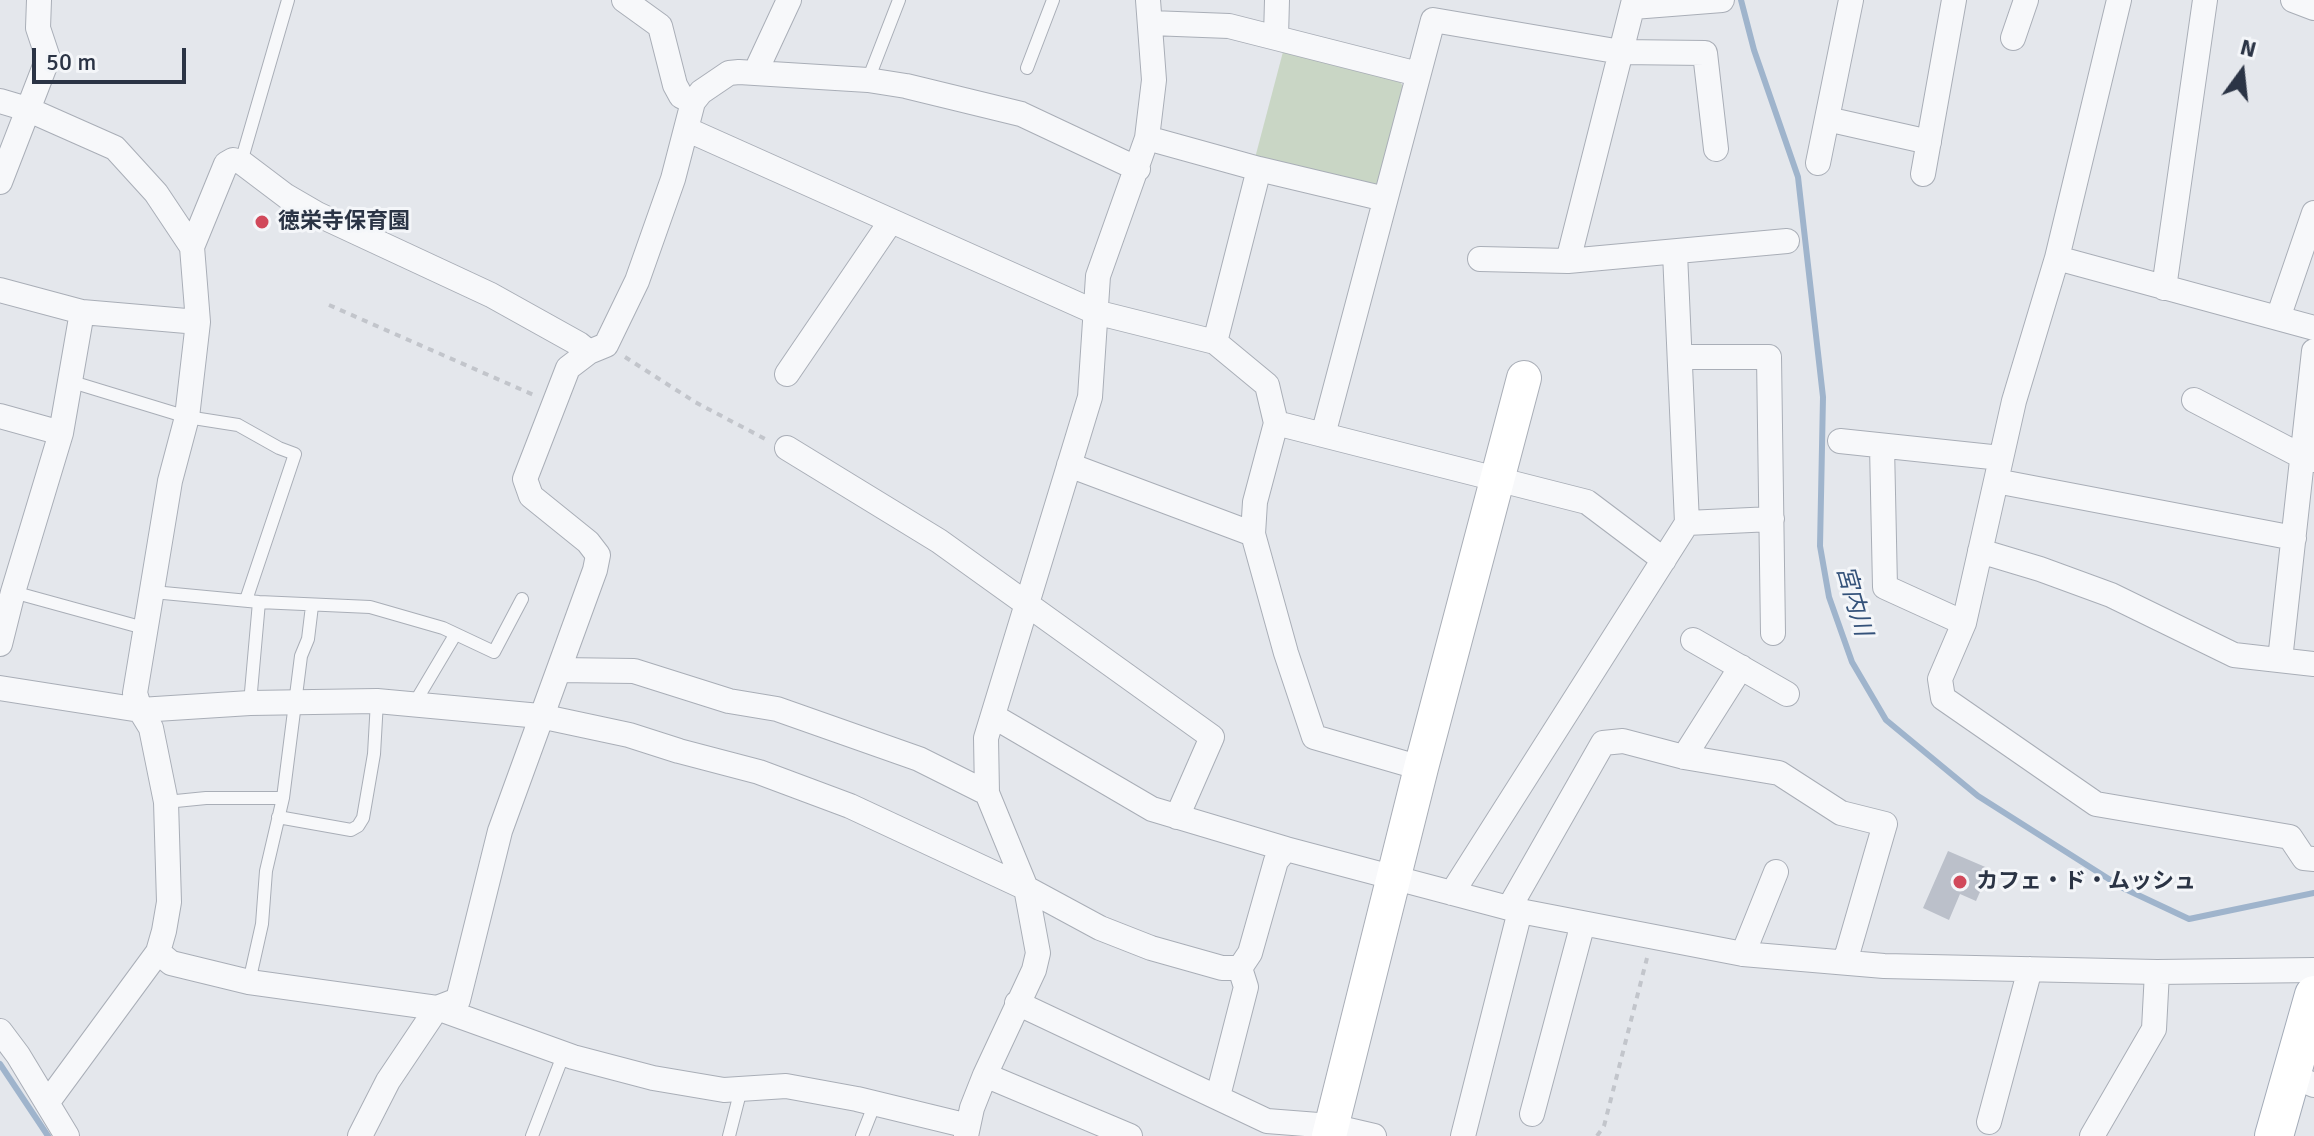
<!DOCTYPE html>
<html>
<head>
<meta charset="utf-8">
<style>
  body { margin:0 }
  #map { position:relative; width:2314px; height:1136px; overflow:hidden; background:#e4e7ec; font-family:Signika,sans-serif }
  canvas { display:block }
  .north { position:absolute; left:2202px; top:32px; width:80px; height:80px; -webkit-text-stroke:6px #f4f6f9; paint-order:stroke; rotate:15deg; font-size:22px; font-weight:700; line-height:32px; text-align:center; color:#2b3445 }
  .north::after { content:''; display:block; margin:auto; width:28px; height:36px; background:#2b3445; clip-path:polygon(50% 0,100% 100%,50% 72%,0 100%) }
  .scale { position:absolute; left:32px; top:48px; width:154px; height:36px; box-sizing:border-box; border:4px solid #2b3445; border-top:0; padding-left:10px; font-size:24px; line-height:28px; white-space:nowrap; color:#2b3445; -webkit-text-stroke:6px #f4f6f9; paint-order:stroke }
</style>
</head>
<body>
<div id="map">
<canvas width="2314" height="1136"></canvas>
<div class="north">N</div>
<div class="scale">50 m</div>
</div>
<script>
const ctx = document.querySelector('canvas').getContext('2d');
ctx.lineJoin = 'round';
function paint(path, color) {
  ctx.fillStyle = color;
  ctx.fill(path, 'evenodd');
}
function toPath(rows) {
  const path = new Path2D();
  for (const r of rows) {
    path.moveTo(r[0], r[1]);
    for (let i = 2; i < r.length; i += 2) path.lineTo(r[i], r[i + 1]);
  }
  return path;
}
function stroke(path, color, width, dash) {
  ctx.strokeStyle = color;
  ctx.lineWidth = width;
  ctx.lineCap = dash ? 'butt' : 'round';
  ctx.setLineDash(dash || []);
  ctx.stroke(path);
}
function write(font, color, halo, rows, align = 'center') {
  ctx.font = font + ' Signika,"Noto Sans JP",sans-serif';
  ctx.lineWidth = 6;
  ctx.setLineDash([]);
  ctx.textBaseline = 'middle';
  ctx.strokeStyle = halo;
  ctx.fillStyle = color;
  for (const [text, x, y, turn = 0] of rows) {
    ctx.save();
    ctx.translate(x, y);
    ctx.rotate((+turn || 0) * Math.PI / 180);
    ctx.textAlign = isNaN(turn) ? turn : align;
    if (halo) ctx.strokeText(text, 0, 0);
    ctx.fillText(text, 0, 0);
    ctx.restore();
  }
}
paint(toPath([
  [1284,48,1398,79,1407,92,1384,178,1369,189,1255,158]
]), '#c9d6c5');
stroke(toPath([
  [1741,0,1754,50,1798,177,1823,397,1820,546,1829,597,1852,662,1886,720,1978,796,2123,888,2189,919,2314,893],
  [0,1064,48,1136]
]), '#9fb4cc', 6);
paint(toPath([
  [1948,851,1990,869,1976,901,1960,894,1949,920,1923,908]
]), '#bbc0ca');
const lane = toPath([
  [1027,68,1053,0],
  [868,80,899,0],
  [241,162,288,0],
  [69,381,187,417,238,425,279,448,295,454,246,600],
  [13,592,133,625],
  [153,592,259,602,370,607,443,628,494,652,522,599],
  [250,703,259,602],
  [414,704,455,635],
  [166,802,206,798,283,798],
  [278,817,351,830,358,826,363,818,374,754,377,701],
  [249,982,262,924,266,871,283,798,301,656,308,639,312,606],
  [532,1136,564,1053],
  [729,1136,741,1089],
  [862,1136,875,1103]
]);
const street = toPath([
  [624,0,660,26,675,85,681,96,693,102],
  [2119,0,2057,258,2014,401,1964,623,1940,679,1943,698,2096,804,2290,837,2304,858,2314,859],
  [2293,0,2314,8],
  [1633,7,1722,0],
  [1151,23,1229,26,1418,74],
  [1276,37,1277,0],
  [2013,38,2026,0],
  [755,73,789,0],
  [0,101,27,109,115,148,156,193,192,247,198,322,187,417,170,481,135,693,140,710,151,728,166,802,169,902,164,931,158,952,47,1103],
  [1827,119,1929,142],
  [686,129,1095,312,1215,342,1267,385,1276,423,1255,502,1253,534,1286,653,1314,737,1421,768],
  [1147,138,1259,169,1385,199],
  [1818,163,1851,0],
  [1923,174,1954,0],
  [0,182,48,58,38,28,39,0],
  [192,247,226,164,233,160,241,162,286,196,317,214,491,295,579,344,589,352],
  [2057,258,2314,328],
  [1480,259,1568,261,1787,241],
  [1568,261,1634,0],
  [2164,288,2205,0],
  [0,290,82,312,198,322],
  [2278,318,2314,213],
  [1215,342,1259,169],
  [1680,357,1769,357,1773,633],
  [787,374,891,221],
  [2194,400,2303,457,2314,460],
  [0,416,61,433],
  [1276,423,1587,502,1664,560],
  [1323,435,1433,20,1621,52,1705,53,1716,149],
  [1840,441,2001,458],
  [1882,446,1885,587,1964,623],
  [787,448,939,541,1212,737,1177,817],
  [1069,465,1253,534],
  [1996,481,2294,538],
  [1687,523,1772,519],
  [1980,551,2040,569,2111,595,2234,655,2314,664],
  [1693,640,1787,694],
  [0,644,13,592,61,433,82,312],
  [2280,660,2314,351],
  [559,670,634,671,729,701,777,709,919,759,987,793],
  [0,688,140,710,250,703,377,701,540,716,629,735,679,751,759,772,850,806,1026,888,1100,928,1151,948,1222,968,1240,968,1250,953,1276,861,1286,849,1520,911,1743,954,1884,966,2157,972,2314,970],
  [993,716,1152,809,1286,849],
  [1684,757,1741,667],
  [1452,893,1687,523,1675,253],
  [1509,908,1603,743,1623,741,1684,757,1779,773,1841,813,1885,824,1845,962],
  [158,952,171,963,249,982,437,1008,573,1057,653,1078,724,1090,786,1086,857,1099,968,1126],
  [1743,954,1776,872],
  [1017,1003,1267,1121,1331,1126,1374,1136],
  [0,1031,18,1055,67,1136],
  [985,1075,1130,1136],
  [2291,1075,2314,1085],
  [1218,1096,1246,987,1240,968],
  [1532,1114,1583,923],
  [1989,1122,2030,969],
  [360,1136,388,1081,437,1008,458,1000,500,831,595,570,598,555,588,542,531,496,525,479,568,368,589,352,606,345,637,281,673,179,693,102,701,92,729,73,739,72,868,80,906,86,1021,114,1138,169],
  [966,1136,972,1108,985,1075,1034,970,1038,953,1026,888,987,793,986,738,1090,397,1098,276,1147,138,1154,80,1148,0],
  [1463,1136,1520,911],
  [2092,1136,2154,1029,2157,972]
]);
const secondary = toPath([
  [1329,1136,1421,768,1524,378]
]);
const primary = toPath([
  [2274,1136,2314,995]
]);
stroke(lane, '#a9aeb7', 14);
stroke(street, '#a9aeb7', 26);
stroke(secondary, '#a9aeb7', 36);
stroke(primary, '#a3abb8', 40);
stroke(toPath([
  [329,305,536,396],
  [625,357,695,402,769,441],
  [1597,1136,1604,1126,1647,958]
]), '#c2c5cb', 4, [6, 6]);
stroke(lane, '#f7f8fa', 12);
stroke(street, '#f7f8fa', 24);
stroke(secondary, '#fff', 34);
stroke(primary, '#fff', 38);
for (const [x, y, r, color] of [
  [262,222,8,"#d1495b"],
  [1960,882,8,"#d1495b"]
]) {
  const dot = new Path2D();
  dot.arc(x, y, r, 0, 2 * Math.PI);
  ctx.fillStyle = color;
  ctx.fill(dot);
  stroke(dot, '#f4f6f9', 3);
}
write('bold 22px', '#2b3445', '#f4f6f9', [
  ["徳栄寺保育園",278,222],
  ["カフェ・ド・ムッシュ",1976,882]
], 'left');
write('italic 24px', '#34527a', '#f4f6f9', [
  ["宮内川",1853,601,74]
]);
</script>
</body>
</html>
